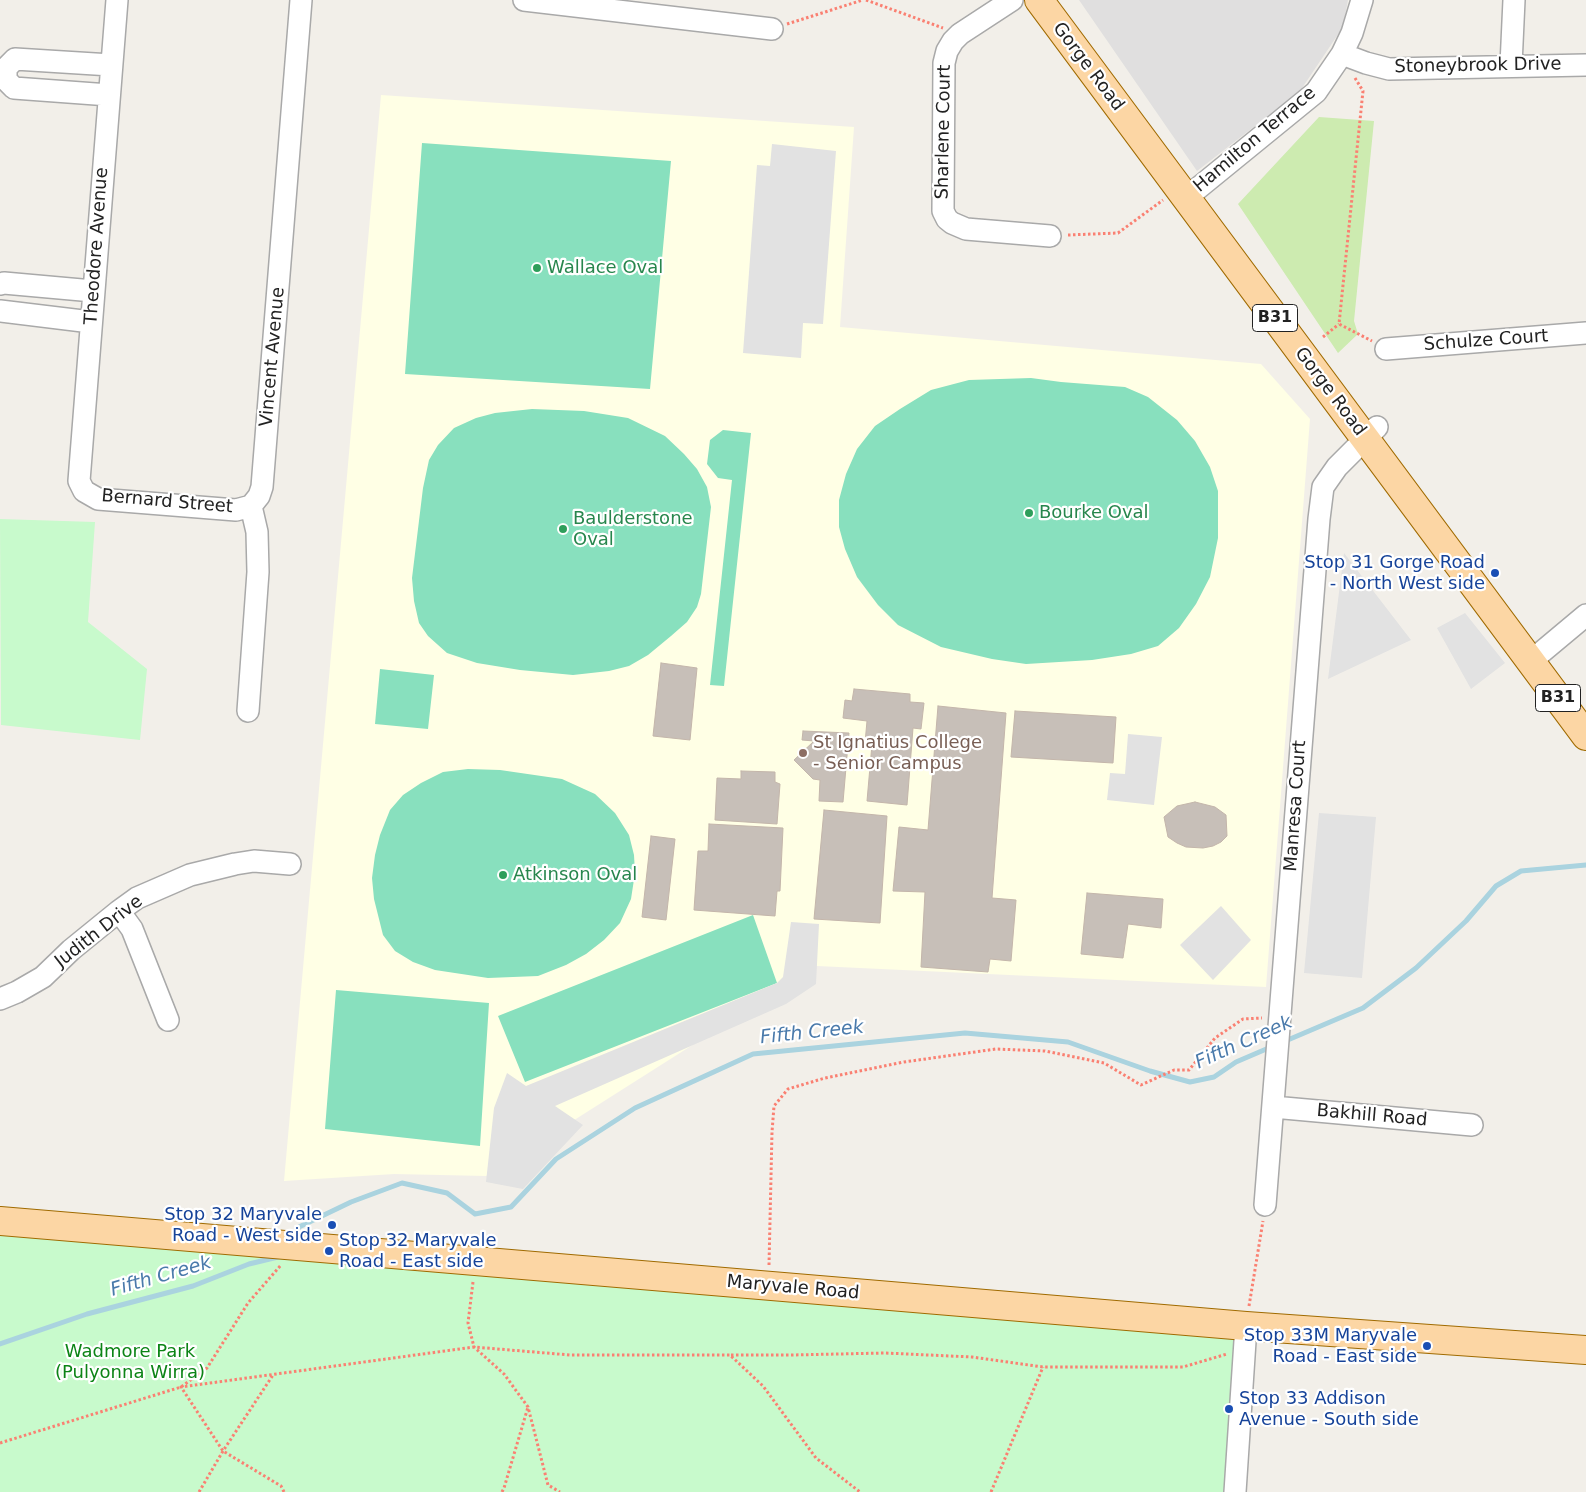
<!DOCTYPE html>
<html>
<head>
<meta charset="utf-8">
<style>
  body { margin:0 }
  canvas { display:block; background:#f2efe9 }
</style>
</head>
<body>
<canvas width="1586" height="1492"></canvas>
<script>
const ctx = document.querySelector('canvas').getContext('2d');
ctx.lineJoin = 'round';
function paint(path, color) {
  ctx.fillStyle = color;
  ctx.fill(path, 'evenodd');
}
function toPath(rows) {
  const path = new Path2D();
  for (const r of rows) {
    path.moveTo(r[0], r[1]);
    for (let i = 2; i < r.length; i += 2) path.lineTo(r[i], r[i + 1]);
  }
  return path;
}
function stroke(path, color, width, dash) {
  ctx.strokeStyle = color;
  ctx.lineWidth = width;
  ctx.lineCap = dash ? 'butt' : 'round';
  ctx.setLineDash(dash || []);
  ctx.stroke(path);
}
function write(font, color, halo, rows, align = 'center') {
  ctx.font = font + ' "DejaVu Sans",sans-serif';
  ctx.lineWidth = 4.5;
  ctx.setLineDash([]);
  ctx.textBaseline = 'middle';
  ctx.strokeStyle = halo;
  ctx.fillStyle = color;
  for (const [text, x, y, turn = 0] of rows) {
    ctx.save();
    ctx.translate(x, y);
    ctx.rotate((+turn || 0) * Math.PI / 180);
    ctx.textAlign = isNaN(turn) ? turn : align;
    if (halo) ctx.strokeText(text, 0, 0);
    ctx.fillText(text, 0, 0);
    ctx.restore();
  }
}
paint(toPath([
  [1079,0,1348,0,1343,27,1300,91,1197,171]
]), '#e0dfdf');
paint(toPath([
  [381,95,854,127,840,327,1261,364,1310,419,1266,987,817,966,486,1176,394,1174,284,1181]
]), '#ffffe5');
paint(toPath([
  [1319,117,1374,121,1354,321,1358,334,1338,353,1238,204]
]), '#cdebb0');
paint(toPath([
  [0,519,95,522,88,622,147,669,140,740,1,725],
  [0,1221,1246,1326,1235,1492,0,1492]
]), '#c8facc');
paint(toPath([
  [422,143,671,161,650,389,405,374],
  [1031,378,1061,382,1125,387,1148,397,1177,420,1195,441,1210,467,1218,491,1218,538,1210,577,1196,604,1179,628,1158,646,1131,654,1092,660,1026,664,992,659,941,647,898,625,878,605,857,577,845,549,839,527,839,500,846,474,857,449,875,426,900,409,931,390,969,380],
  [532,409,584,411,628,418,665,436,684,454,697,469,707,487,711,507,701,594,697,607,687,622,671,636,648,655,629,666,609,671,573,675,520,670,477,663,447,653,428,636,419,623,414,601,412,578,423,488,429,460,438,445,454,428,476,418,495,413],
  [723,430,751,433,724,686,710,685,732,480,718,478,707,464,710,440],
  [380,669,434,675,428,729,375,724],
  [468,769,500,770,562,779,595,794,615,813,629,835,634,855,635,873,631,899,620,923,604,940,586,954,566,965,538,976,488,978,435,970,413,962,395,951,383,935,374,899,372,878,375,855,380,835,390,810,403,795,421,783,443,772],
  [753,915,777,983,525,1082,498,1016],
  [336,990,489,1003,480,1146,325,1129]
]), '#88e0be');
paint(toPath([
  [772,144,836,151,823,324,803,323,801,358,743,353,757,165,770,166],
  [1344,553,1411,640,1328,679],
  [1465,613,1505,663,1471,689,1437,628],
  [1128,734,1162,737,1154,805,1107,800,1110,773,1125,774],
  [1319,813,1376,817,1362,978,1304,973],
  [1221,906,1251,940,1213,980,1180,945],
  [791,922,819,924,816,984,786,1004,555,1106,583,1125,523,1189,486,1182,494,1108,507,1073,526,1086,777,983,783,977]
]), '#e2e2e2');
stroke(toPath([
  [1283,1042,1363,1008,1416,968,1466,921,1496,886,1521,871,1586,865],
  [293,1236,299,1227,351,1202,402,1183,447,1193,475,1214,511,1207,556,1159,635,1108,753,1054,965,1033,1068,1042,1150,1071,1190,1082,1214,1077,1236,1062,1271,1047],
  [0,1344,87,1314,193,1286,249,1264,278,1257,280,1255]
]), '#aad3df', 5);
const building = toPath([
  [661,663,697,668,690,740,653,736,661,663],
  [854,689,910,694,910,702,924,703,921,729,913,728,907,805,867,801,872,744,865,743,867,721,843,718,845,700,852,701,854,689],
  [938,706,1006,713,992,898,1016,900,1011,961,990,959,988,972,921,967,925,892,893,891,899,827,928,830,938,706],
  [1015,711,1116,717,1113,763,1011,757,1015,711],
  [803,731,849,733,843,802,819,801,820,780,813,779,794,760,814,741,802,740,803,731],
  [741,771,775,772,775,782,780,784,777,824,715,820,717,778,741,779,741,771],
  [1195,802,1215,807,1226,815,1227,836,1221,842,1213,846,1203,848,1186,847,1177,843,1168,837,1164,817,1177,806,1195,802],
  [824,810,887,816,880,923,814,919,824,810],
  [709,824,783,828,780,891,777,891,775,916,694,910,698,851,708,851,709,824],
  [651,836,675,839,666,920,642,917,651,836],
  [1087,893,1163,899,1161,928,1128,924,1123,958,1081,954,1087,893]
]);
paint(building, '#c7bfb8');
stroke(building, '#c4b6ab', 1);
const minor = toPath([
  [117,0,79,481,84,491,98,499,236,510,251,506],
  [524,0,772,29],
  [1012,0,960,34,953,41,947,51,944,63,943,211,947,219,952,223,966,229,1050,236],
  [1342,54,1366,63,1389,69,1586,65],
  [1511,65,1514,0],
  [109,95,14,88,6,80,6,68,15,59,111,65],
  [1186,198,1316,92,1342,54,1352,33,1362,0],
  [0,284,4,283,93,291],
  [0,311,91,322],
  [1386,349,1586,333],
  [1531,661,1586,615],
  [248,711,258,572,257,532,251,506,259,496,262,487,301,0],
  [119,911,132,929,168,1020],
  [0,999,17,992,43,977,71,950,119,911,137,898,190,875,235,864,254,861,290,864],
  [1273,1107,1472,1125],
  [1265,1205,1319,519,1323,487,1337,467,1377,427],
  [1235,1492,1246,1326]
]);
const major = toPath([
  [1039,0,1586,736],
  [0,1221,1246,1326,1586,1350]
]);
stroke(minor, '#a9a9a9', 24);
stroke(major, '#a06b00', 30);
stroke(toPath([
  [866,0,943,28],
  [787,24,863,0],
  [1355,78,1363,91,1339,324,1372,341],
  [1068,235,1118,233,1163,200],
  [1323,337,1339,324],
  [769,1265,772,1132,774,1106,788,1089,825,1078,904,1062,996,1049,1045,1051,1104,1063,1141,1085,1174,1070,1189,1070,1215,1038,1243,1019,1262,1018],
  [473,1282,468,1323,474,1347,504,1374,528,1407,548,1485,560,1492],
  [1249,1306,1263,1221],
  [731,1355,791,1355,885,1353,972,1357,1043,1367,1183,1367,1227,1354],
  [0,1443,181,1387,207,1368,248,1303,281,1265],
  [199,1492,223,1451,273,1375],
  [284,1492,281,1486,223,1451,181,1387,474,1347,570,1355,730,1355,763,1386,816,1458,860,1492],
  [502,1492,504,1488,528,1407],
  [991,1492,1043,1367]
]), '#fa8072', 3, [2.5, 2.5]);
stroke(minor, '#fff', 21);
stroke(major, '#fcd6a4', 28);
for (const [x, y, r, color] of [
  [537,268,5,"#2e9e5b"],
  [1029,513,5,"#2e9e5b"],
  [563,529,5,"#2e9e5b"],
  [1495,573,5,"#1a4fb4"],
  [803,753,5,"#8d6e63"],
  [503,875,5,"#2e9e5b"],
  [332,1225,5,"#1a4fb4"],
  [329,1251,5,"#1a4fb4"],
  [1427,1346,5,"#1a4fb4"],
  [1229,1409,5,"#1a4fb4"]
]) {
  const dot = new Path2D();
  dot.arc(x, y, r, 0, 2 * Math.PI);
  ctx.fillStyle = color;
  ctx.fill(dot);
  stroke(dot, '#fff', 2);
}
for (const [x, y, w] of [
  [1275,318,45],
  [1558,698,45]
]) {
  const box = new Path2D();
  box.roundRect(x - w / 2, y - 13.5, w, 27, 4);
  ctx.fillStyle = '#fff';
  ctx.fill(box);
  stroke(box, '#222', 1);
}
write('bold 16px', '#222', null, [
  ["B31",1275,318],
  ["B31",1558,698]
]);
write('18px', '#222', '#fff', [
  ["Stoneybrook Drive",1478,66,-1],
  ["Gorge Road",1088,67,53],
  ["Sharlene Court",944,132,-89],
  ["Hamilton Terrace",1255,140,-40],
  ["Theodore Avenue",97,246,-86],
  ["Schulze Court",1486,341,-4],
  ["Vincent Avenue",273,357,-85],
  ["Gorge Road",1330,392,53],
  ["Bernard Street",167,502,5],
  ["Manresa Court",1296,806,-86],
  ["Judith Drive",99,932,-38],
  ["Bakhill Road",1372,1116,5],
  ["Maryvale Road",793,1288,5]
]);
write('18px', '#27864d', '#fff', [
  ["Wallace Oval",547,268],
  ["Bourke Oval",1039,513],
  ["Baulderstone",573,519],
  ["Oval",573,540],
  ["Atkinson Oval",513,875]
], 'left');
write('18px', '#164399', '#fff', [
  ["Stop 31 Gorge Road",1485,563],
  ["- North West side",1485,584],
  ["Stop 32 Maryvale",322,1215],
  ["Road - West side",322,1236],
  ["Stop 32 Maryvale",339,1241,"left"],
  ["Road - East side",339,1262,"left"],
  ["Stop 33M Maryvale",1417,1336],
  ["Road - East side",1417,1357],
  ["Stop 33 Addison",1239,1399,"left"],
  ["Avenue - South side",1239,1420,"left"]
], 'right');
write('18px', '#785e54', '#fff', [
  ["St Ignatius College",813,743],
  ["- Senior Campus",813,764]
], 'left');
write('18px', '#0c8416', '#fff', [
  ["Wadmore Park",130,1352],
  ["(Pulyonna Wirra)",130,1373]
]);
write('italic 19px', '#4a7aab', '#fff', [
  ["Fifth Creek",812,1033,-6],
  ["Fifth Creek",1244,1043,-24],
  ["Fifth Creek",161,1277,-16]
]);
</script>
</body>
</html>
